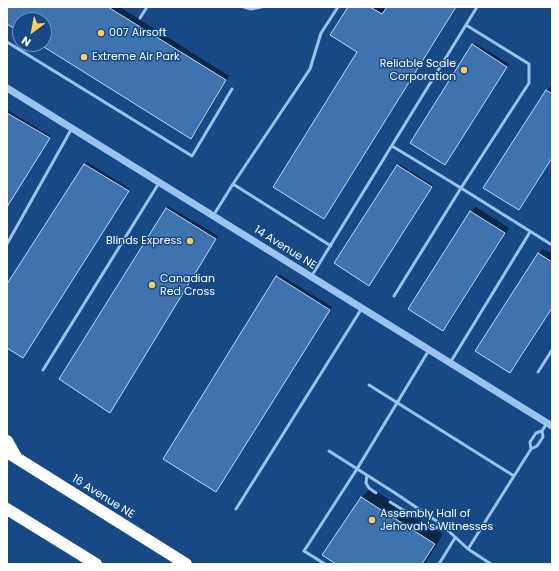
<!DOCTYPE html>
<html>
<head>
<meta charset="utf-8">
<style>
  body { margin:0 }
  #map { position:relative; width:559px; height:571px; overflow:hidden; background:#164986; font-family:Poppins,sans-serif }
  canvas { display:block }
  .frame { position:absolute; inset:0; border:8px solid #fff; pointer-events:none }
  .north { position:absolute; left:12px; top:12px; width:40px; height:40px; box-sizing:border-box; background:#164986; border:1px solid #7392b6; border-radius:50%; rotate:212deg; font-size:11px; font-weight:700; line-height:16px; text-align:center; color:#fff }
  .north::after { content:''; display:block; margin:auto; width:14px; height:18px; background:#ffcc59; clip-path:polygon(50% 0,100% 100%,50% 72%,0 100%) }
</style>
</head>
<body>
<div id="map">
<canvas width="559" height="571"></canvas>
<div class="frame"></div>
<div class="north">N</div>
</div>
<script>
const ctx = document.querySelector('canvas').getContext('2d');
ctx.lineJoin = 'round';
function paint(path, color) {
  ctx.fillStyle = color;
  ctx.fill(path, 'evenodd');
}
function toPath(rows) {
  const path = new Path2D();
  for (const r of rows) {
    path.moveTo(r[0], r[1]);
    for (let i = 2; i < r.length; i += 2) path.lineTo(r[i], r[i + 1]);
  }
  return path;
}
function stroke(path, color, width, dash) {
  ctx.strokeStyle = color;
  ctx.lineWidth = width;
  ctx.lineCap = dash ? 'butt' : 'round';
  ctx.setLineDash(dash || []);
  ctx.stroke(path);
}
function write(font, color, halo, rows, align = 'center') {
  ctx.font = font + ' Poppins,sans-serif';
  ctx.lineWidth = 3;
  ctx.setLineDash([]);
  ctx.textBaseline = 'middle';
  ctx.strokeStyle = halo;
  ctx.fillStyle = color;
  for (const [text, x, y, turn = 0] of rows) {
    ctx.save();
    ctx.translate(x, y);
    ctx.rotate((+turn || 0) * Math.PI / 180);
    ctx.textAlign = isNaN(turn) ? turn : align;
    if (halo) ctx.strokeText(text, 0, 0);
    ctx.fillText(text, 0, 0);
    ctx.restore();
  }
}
paint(toPath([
  [7,7,120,7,229,76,196,133,191,138,41,44,44,44,44,20,20,20,20,31,7,23],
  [349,7,382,7,386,10,388,7,457,7,328,213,324,218,358,51],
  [475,43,509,64,447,162,473,45],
  [551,86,552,159,523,205,518,209,547,90],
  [7,110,51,136,7,207],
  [87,162,130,189,24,354,7,346,7,286],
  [399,164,433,185,371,282,397,166],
  [168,206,218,236,111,410,166,208],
  [476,207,509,228,448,325,443,330,409,308,471,211],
  [543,249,552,254,552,309,515,367,510,372,477,351,538,253],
  [279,274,332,307,216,491,165,459],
  [371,488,443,534,425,564,338,564,323,555,362,497]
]), '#0007');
const building = toPath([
  [7,7,108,7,226,80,191,139,44,47,44,20,20,20,20,32,7,24,7,7],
  [348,7,370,7,382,14,387,7,456,7,324,219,273,187,357,52,330,35,348,7],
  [472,44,507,67,445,165,410,143,472,44],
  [546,90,552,94,552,158,519,210,483,188,546,90],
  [7,113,50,138,7,207,7,113],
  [84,164,129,191,23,358,7,348,7,284,84,164],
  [397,165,432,187,369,286,334,263,397,165],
  [166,208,216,239,110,413,59,379,166,208],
  [470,211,505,233,443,331,408,309,470,211],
  [538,253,552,262,552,308,510,373,475,351,538,253],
  [276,276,330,310,216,492,163,459,276,276],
  [361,497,435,544,422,564,336,564,322,555,361,497]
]);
paint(building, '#3f73b0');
stroke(building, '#c2dcfa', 1);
stroke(toPath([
  [244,7,251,9,261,7],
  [140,18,147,7],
  [466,25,529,64,529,83,461,188,552,245],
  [7,42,192,156,232,89],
  [392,146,461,188,394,296],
  [213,216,233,184],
  [7,244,72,128],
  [331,246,233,184,310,69,321,33,338,7],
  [311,277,477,7],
  [450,363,530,232],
  [43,370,159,183],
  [538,372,552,350],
  [369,385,514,476],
  [531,449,530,442,536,433,542,431],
  [329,451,395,493,441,524,468,549,491,564],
  [367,475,366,483,369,488,376,493],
  [390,502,413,516],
  [236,509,362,308],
  [427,526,432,529,436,528,441,524],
  [468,549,531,449,537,446,543,437,542,431,547,423],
  [325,564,304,551,357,469,429,350],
  [439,564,455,538]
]), '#9cc2ee', 3);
stroke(toPath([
  [7,88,552,426]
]), '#9cc2ee', 7);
stroke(toPath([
  [7,441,16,457],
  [7,452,186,564],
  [7,509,96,564]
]), '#fff', 12);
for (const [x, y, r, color] of [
  [101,33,4,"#ffcc59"],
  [84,57,4,"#ffcc59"],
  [464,70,4,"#ffcc59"],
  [190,241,4,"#ffcc59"],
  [152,285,4,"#ffcc59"],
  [372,520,4,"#ffcc59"]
]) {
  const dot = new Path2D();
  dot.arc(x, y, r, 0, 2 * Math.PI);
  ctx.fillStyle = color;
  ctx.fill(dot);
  stroke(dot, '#164986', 1.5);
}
write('11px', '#fff', '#164986', [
  ["007 Airsoft",109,33],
  ["Extreme Air Park",92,57],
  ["Reliable Scale",456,64,"right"],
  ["Corporation",456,77,"right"],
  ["Blinds Express",182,241,"right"],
  ["Canadian",160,279],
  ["Red Cross",160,292],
  ["Assembly Hall of",380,514],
  ["Jehovah's Witnesses",380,527]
], 'left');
write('11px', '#fff', '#164986', [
  ["14 Avenue NE",285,248,32],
  ["16 Avenue NE",103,497,32]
]);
</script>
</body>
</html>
